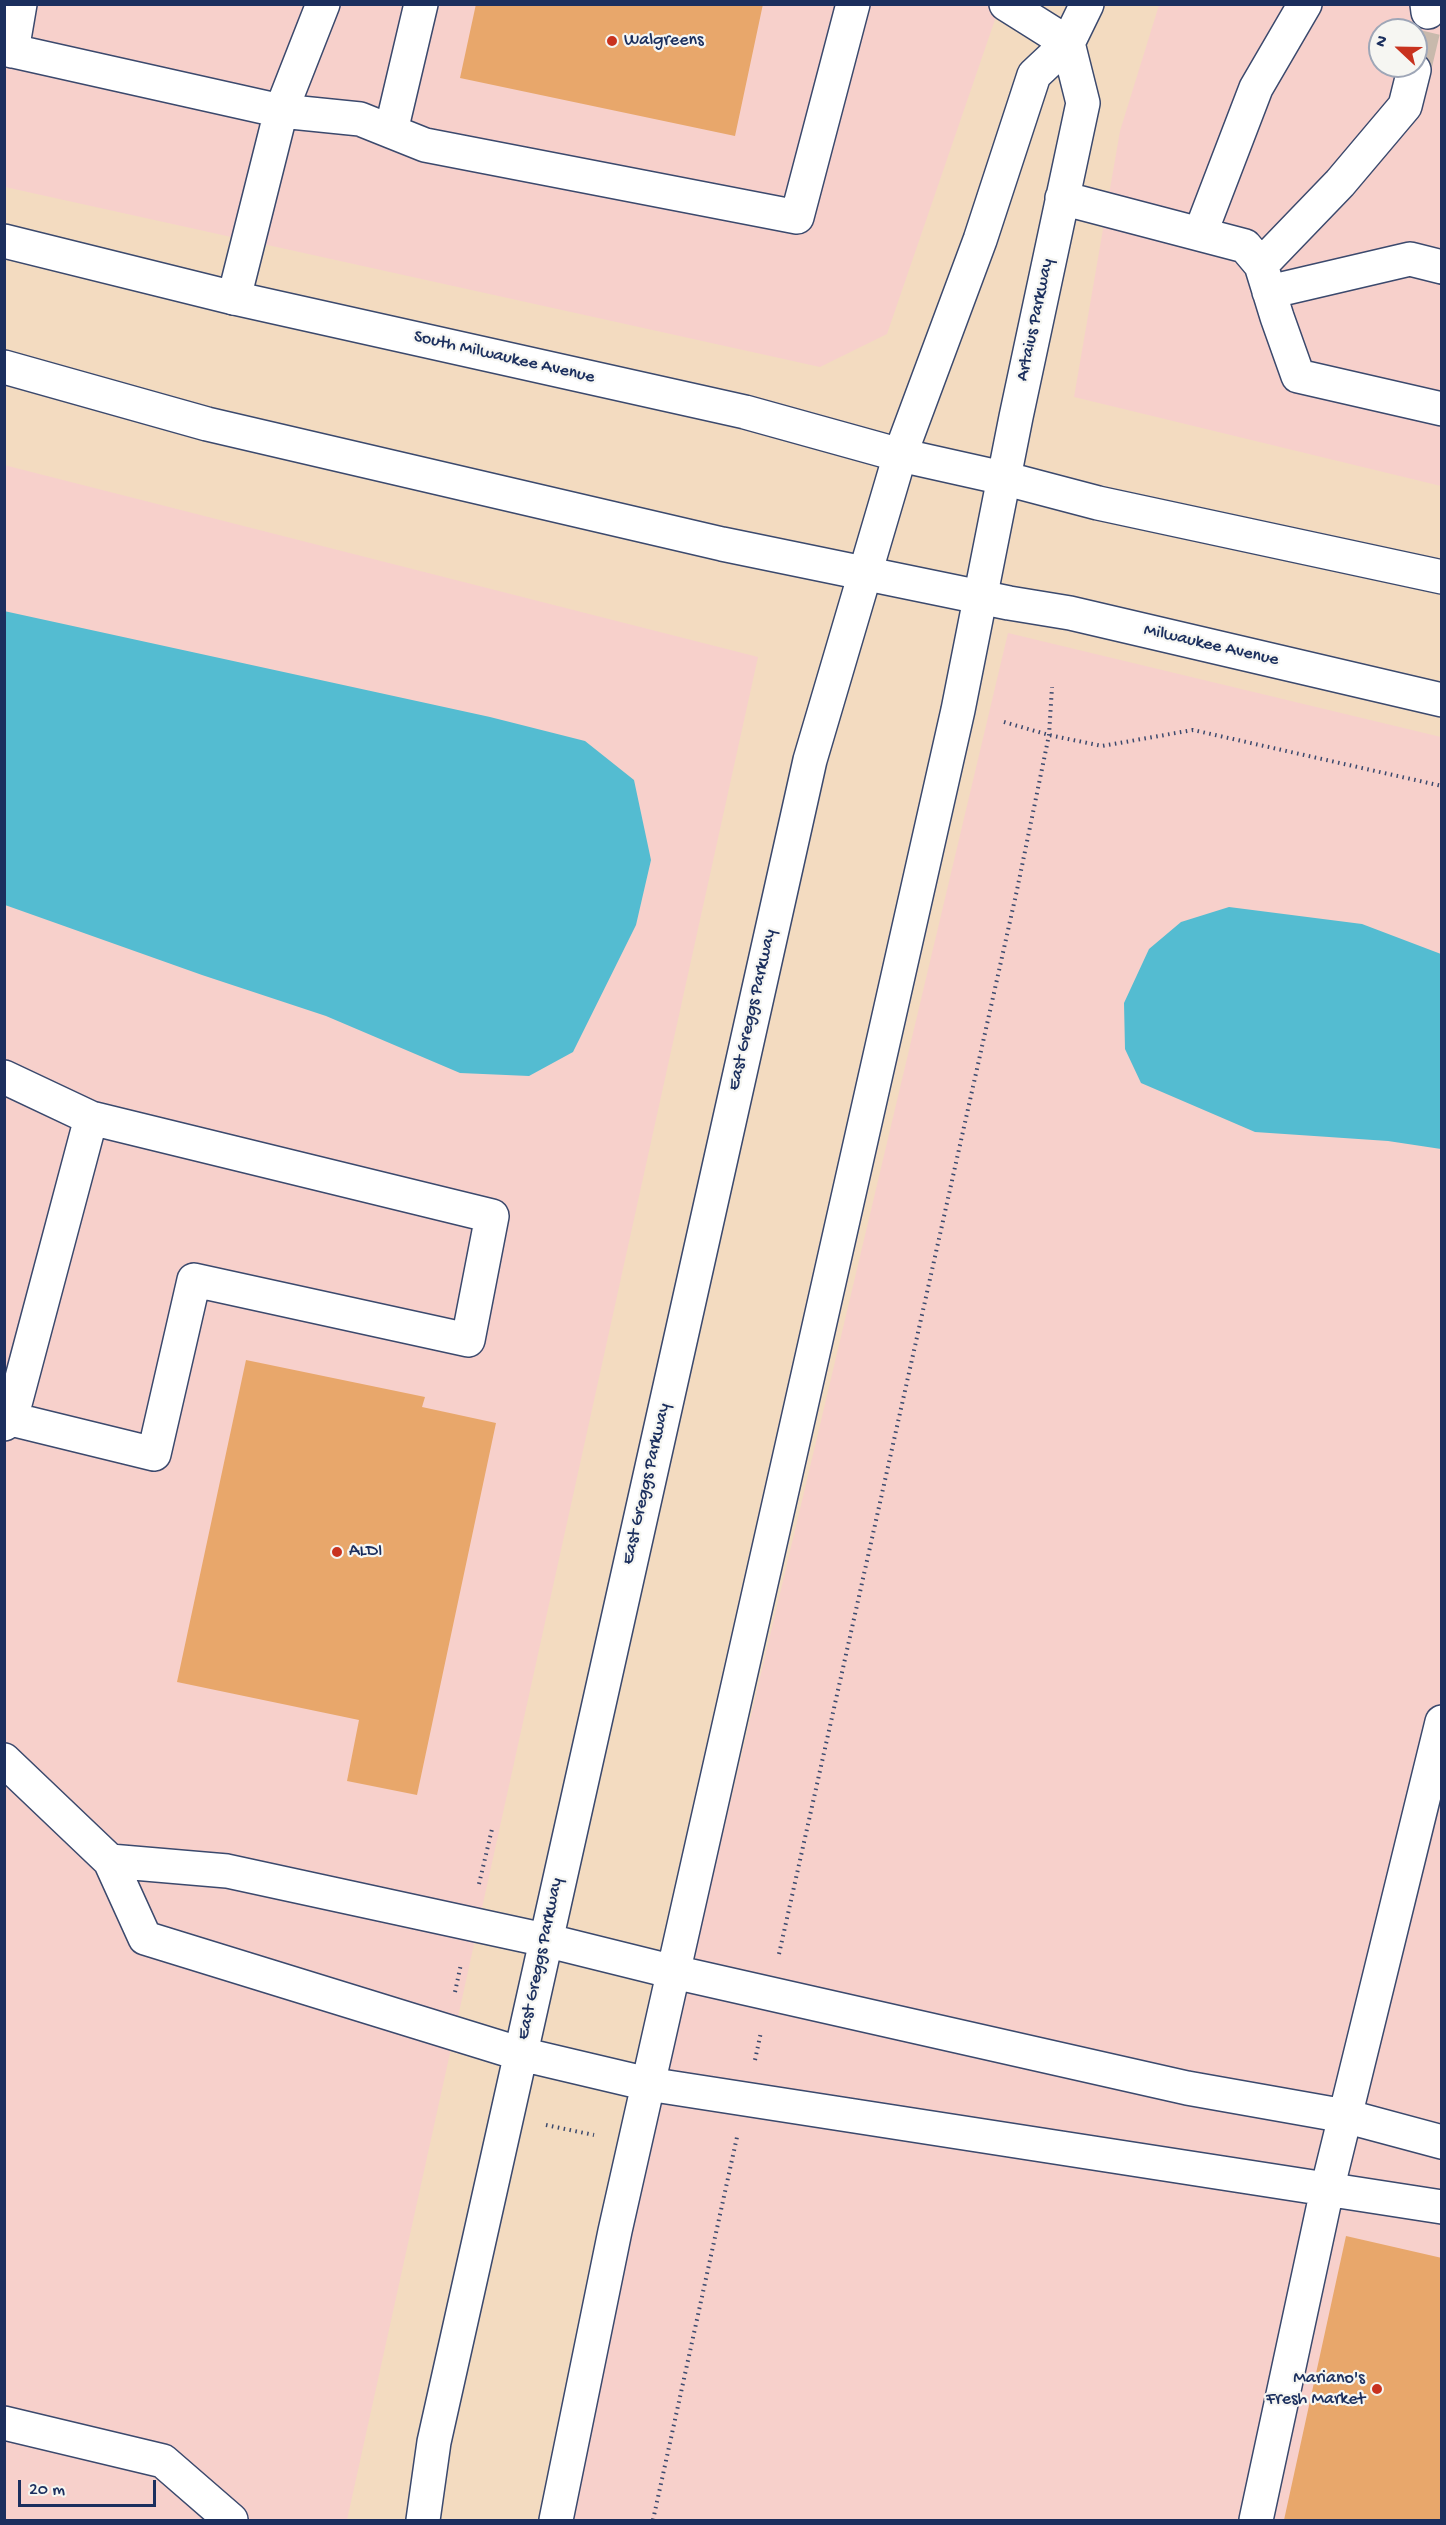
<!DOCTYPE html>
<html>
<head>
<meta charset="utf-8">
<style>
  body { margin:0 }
  #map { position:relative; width:1446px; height:2525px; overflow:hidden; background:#f3dbc0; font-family:"Gochi Hand",sans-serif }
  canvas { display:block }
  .frame { position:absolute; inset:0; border:6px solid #1b2f5e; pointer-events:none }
  .north { position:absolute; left:1368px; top:18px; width:60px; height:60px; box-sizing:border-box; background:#f6f6f2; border:2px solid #9ea6b7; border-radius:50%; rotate:292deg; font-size:16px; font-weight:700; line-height:24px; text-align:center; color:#1b2f5e }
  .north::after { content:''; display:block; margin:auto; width:21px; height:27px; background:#c8321e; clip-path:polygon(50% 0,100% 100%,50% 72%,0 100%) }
  .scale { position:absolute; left:18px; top:2480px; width:138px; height:27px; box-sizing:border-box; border:3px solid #1b2f5e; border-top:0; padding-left:8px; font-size:18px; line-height:21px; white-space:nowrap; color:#1b2f5e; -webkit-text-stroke:4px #f6f6f2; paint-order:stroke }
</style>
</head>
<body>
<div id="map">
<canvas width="1446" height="2525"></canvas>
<div class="frame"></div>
<div class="north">N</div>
<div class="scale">20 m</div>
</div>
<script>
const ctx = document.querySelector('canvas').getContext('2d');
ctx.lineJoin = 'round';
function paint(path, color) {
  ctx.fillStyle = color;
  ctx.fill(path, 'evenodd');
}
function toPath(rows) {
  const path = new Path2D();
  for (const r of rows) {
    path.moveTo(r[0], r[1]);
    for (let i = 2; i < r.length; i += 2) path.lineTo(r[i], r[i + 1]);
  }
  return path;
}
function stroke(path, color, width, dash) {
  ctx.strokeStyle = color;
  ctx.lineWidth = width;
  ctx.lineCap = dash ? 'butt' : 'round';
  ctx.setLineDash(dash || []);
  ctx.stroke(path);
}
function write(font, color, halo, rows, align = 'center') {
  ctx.font = font + ' "Gochi Hand",sans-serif';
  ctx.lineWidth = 4.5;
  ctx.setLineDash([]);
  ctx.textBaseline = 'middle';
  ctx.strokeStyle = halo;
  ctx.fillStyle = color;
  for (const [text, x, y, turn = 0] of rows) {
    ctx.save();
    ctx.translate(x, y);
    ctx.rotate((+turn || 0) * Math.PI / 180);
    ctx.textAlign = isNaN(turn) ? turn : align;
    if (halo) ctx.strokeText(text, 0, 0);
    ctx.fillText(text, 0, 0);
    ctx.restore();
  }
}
paint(toPath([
  [5,5,1000,5,887,334,820,367,5,187],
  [1159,5,1441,5,1441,486,1074,397,1120,131],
  [1380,30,1416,30,1416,66,1380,66],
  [4,465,758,657,347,2520,5,2520],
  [1008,633,1441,737,1441,2520,560,2520]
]), '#f7d0cb');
paint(toPath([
  [4,611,490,717,585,741,634,780,651,860,636,925,573,1052,529,1076,460,1073,326,1016,202,975,5,905],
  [1229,907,1362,924,1441,954,1441,1149,1388,1141,1255,1132,1141,1083,1125,1049,1124,1003,1149,949,1181,922]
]), '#54bcd1');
paint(toPath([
  [476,4,763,4,735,136,460,78],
  [246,1360,425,1397,422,1407,496,1423,417,1795,347,1781,359,1720,177,1682],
  [1346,2236,1442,2258,1442,2520,1284,2520]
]), '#e8a76b');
stroke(toPath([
  [1416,63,1428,12]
]), '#c8b9ac', 33, [33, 16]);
const minor = toPath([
  [1006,4,1068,43],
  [1427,4,1428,12],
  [4,49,281,111,360,119,425,145,797,217,853,4],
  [12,51,20,4],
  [391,131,421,4],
  [1062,198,1245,246,1261,265,1277,317,1298,376,1442,409],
  [1200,234,1256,88,1305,4],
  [1261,265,1340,183,1405,106,1414,70],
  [1269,292,1410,259,1442,267],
  [234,298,281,111,323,4],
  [4,1077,91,1118],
  [4,1412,11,1419,154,1454,194,1280,468,1340,492,1216,91,1118,11,1419,4,1424],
  [4,1760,110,1861,145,1938,521,2054,648,2084,1442,2207],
  [110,1861,227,1871,545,1940,674,1972,1187,2088,1345,2116,1442,2142],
  [4,2423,163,2461,231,2520],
  [423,2520,434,2442,810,760,900,455,980,240,1034,75,1068,43,1087,4],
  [556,2520,615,2231,958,710,1016,417,1083,103,1068,43],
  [1256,2520,1327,2190,1442,1722]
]);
const major = toPath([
  [4,241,234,298,745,412,900,455,1003,478,1098,503,1442,577],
  [4,367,207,424,722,544,1009,603,1070,613,1442,700]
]);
stroke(minor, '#3b496d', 36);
stroke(major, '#3b496d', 36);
stroke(toPath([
  [1004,722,1049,735,1102,746,1193,730,1442,786],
  [479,1884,492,1829],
  [779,1954,1017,890,1049,735,1052,687],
  [455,1992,461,1964],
  [755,2060,761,2032],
  [546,2125,594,2135],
  [653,2520,737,2137]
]), '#3b496d', 4, [1.5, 4.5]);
stroke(minor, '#fff', 33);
stroke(major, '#fff', 33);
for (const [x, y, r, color] of [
  [612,41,6,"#c8321e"],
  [337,1552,6,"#c8321e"],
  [1377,2389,6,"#c8321e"]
]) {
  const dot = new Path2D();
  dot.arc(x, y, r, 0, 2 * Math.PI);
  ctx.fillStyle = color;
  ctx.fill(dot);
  stroke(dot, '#f6f6f2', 2);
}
write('18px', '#1b2f5e', '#f6f6f2', [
  ["Walgreens",624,41],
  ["ALDI",349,1552],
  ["Mariano's",1365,2379,"right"],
  ["Fresh Market",1365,2400,"right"]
], 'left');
write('18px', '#1b2f5e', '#f6f6f2', [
  ["Artaius Parkway",1036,320,-78],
  ["South Milwaukee Avenue",504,358,13],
  ["Milwaukee Avenue",1211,646,13],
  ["East Greggs Parkway",753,1010,-77],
  ["East Greggs Parkway",647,1484,-77],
  ["East Greggs Parkway",541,1959,-78]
]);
</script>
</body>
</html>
